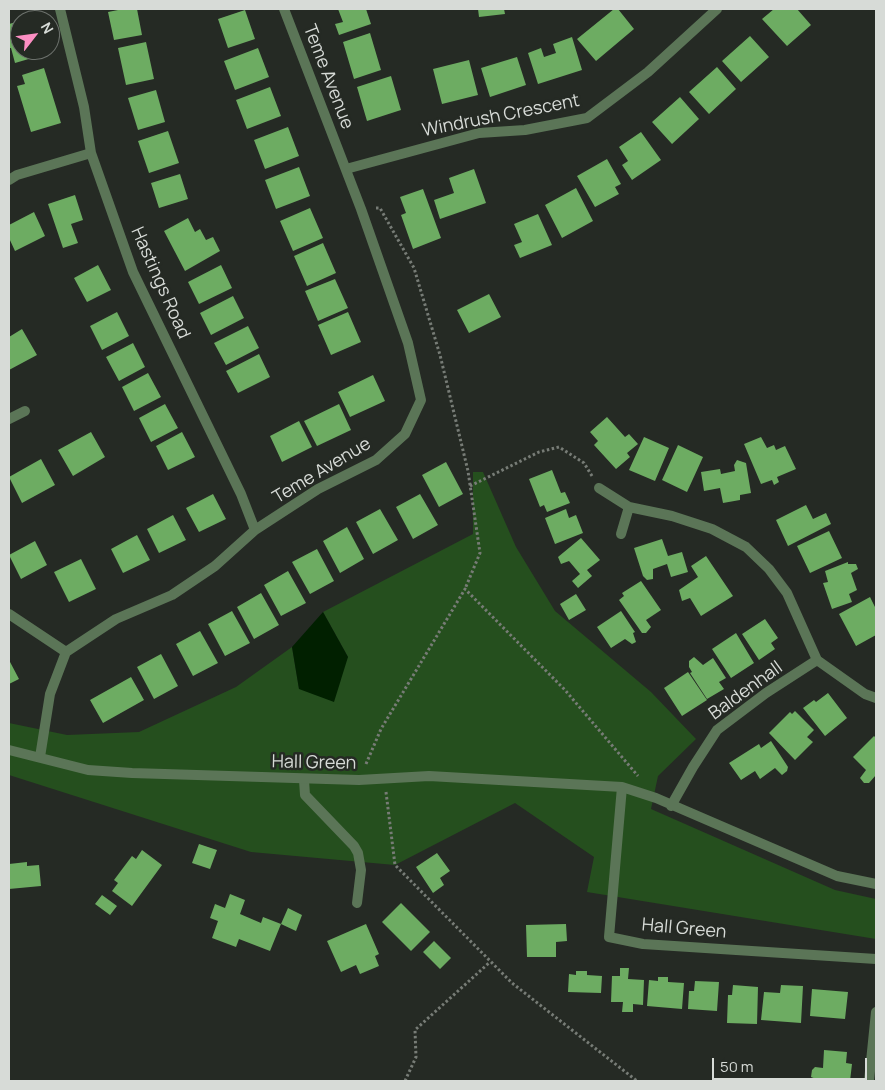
<!DOCTYPE html>
<html>
<head>
<meta charset="utf-8">
<style>
  body { margin:0 }
  #map { position:relative; width:885px; height:1090px; overflow:hidden; background:#252a24; font-family:Manrope,sans-serif }
  canvas { display:block }
  .frame { position:absolute; inset:0; border:10px solid #d7dbd7; pointer-events:none }
  .north { position:absolute; left:10px; top:10px; width:50px; height:50px; box-sizing:border-box; background:#252a24; border:1px solid #6c716c; border-radius:50%; rotate:60deg; font-size:14px; font-weight:700; line-height:20px; text-align:center; color:#d7dbd7 }
  .north::after { content:''; display:block; margin:auto; width:18px; height:22px; background:#fc8fc3; clip-path:polygon(50% 0,100% 100%,50% 72%,0 100%) }
  .scale { position:absolute; left:712px; top:1058px; width:155px; height:22px; box-sizing:border-box; border:2px solid #d7dbd7; border-top:0; padding-left:6px; font-size:15px; line-height:18px; white-space:nowrap; color:#d7dbd7; -webkit-text-stroke:4px #252a24; paint-order:stroke }
</style>
</head>
<body>
<div id="map">
<canvas width="885" height="1090"></canvas>
<div class="frame"></div>
<div class="north">N</div>
<div class="scale">50 m</div>
</div>
<script>
const ctx = document.querySelector('canvas').getContext('2d');
ctx.lineJoin = 'round';
function paint(path, color) {
  ctx.fillStyle = color;
  ctx.fill(path, 'evenodd');
}
function toPath(rows) {
  const path = new Path2D();
  for (const r of rows) {
    path.moveTo(r[0], r[1]);
    for (let i = 2; i < r.length; i += 2) path.lineTo(r[i], r[i + 1]);
  }
  return path;
}
function stroke(path, color, width, dash) {
  ctx.strokeStyle = color;
  ctx.lineWidth = width;
  ctx.lineCap = dash ? 'butt' : 'round';
  ctx.setLineDash(dash || []);
  ctx.stroke(path);
}
function write(font, color, halo, rows, align = 'center') {
  ctx.font = font + ' Manrope,sans-serif';
  ctx.lineWidth = 5;
  ctx.setLineDash([]);
  ctx.textBaseline = 'middle';
  ctx.strokeStyle = halo;
  ctx.fillStyle = color;
  for (const [text, x, y, turn = 0] of rows) {
    ctx.save();
    ctx.translate(x, y);
    ctx.rotate((+turn || 0) * Math.PI / 180);
    ctx.textAlign = isNaN(turn) ? turn : align;
    if (halo) ctx.strokeText(text, 0, 0);
    ctx.fillText(text, 0, 0);
    ctx.restore();
  }
}
paint(toPath([
  [473,472,483,472,516,547,555,611,651,692,696,739,658,776,651,809,835,890,876,899,876,939,587,892,594,857,515,803,395,865,251,852,9,775,9,723,67,735,139,732,236,687,292,647,299,689,348,657,323,612,473,534]
]), '#254f1e');
paint(toPath([
  [323,612,348,657,334,702,299,689,292,647]
]), '#012000');
paint(toPath([
  [123,9,137,9,142,35,114,40,108,12],
  [338,9,366,9,371,24,339,35,335,24,343,22],
  [478,9,504,9,505,14,479,17],
  [614,9,618,9,634,29,596,61,577,39],
  [774,9,797,9,811,25,787,46,762,19],
  [245,10,255,39,228,48,218,19],
  [20,21,20,50,37,50,39,56,15,63,11,48,9,48,9,24],
  [370,33,381,70,354,79,343,42],
  [750,36,769,57,741,82,722,61],
  [572,37,582,70,538,84,528,53,541,48,544,57,556,53,553,44],
  [146,42,154,79,126,85,118,48],
  [258,48,269,77,235,90,224,61],
  [517,57,526,85,490,97,481,68],
  [469,60,478,95,442,104,433,69],
  [717,67,736,89,709,114,689,92],
  [44,68,61,123,31,132,17,86,25,84,22,75],
  [391,76,401,110,367,121,357,87],
  [270,87,281,116,247,129,236,100],
  [156,90,165,122,138,130,128,98],
  [680,97,699,119,672,144,652,122],
  [288,127,299,156,265,169,254,140],
  [168,131,179,163,149,173,138,141],
  [641,132,661,160,632,180,622,165,628,161,619,147],
  [607,159,621,184,615,187,619,194,595,207,577,176],
  [299,167,310,196,276,209,265,180],
  [474,169,486,203,440,219,434,200,454,193,449,178],
  [180,174,188,199,159,208,151,183],
  [576,188,593,221,562,238,545,205],
  [423,189,441,238,413,249,401,215,406,213,400,197],
  [75,195,83,220,71,224,78,243,63,248,48,204],
  [310,208,323,238,293,251,280,221],
  [34,212,45,236,15,251,9,238,9,225],
  [538,214,552,245,520,258,514,245,522,242,514,224],
  [188,218,195,232,200,229,206,240,213,237,220,251,185,271,164,231],
  [323,243,336,273,307,286,294,256],
  [98,265,111,290,87,302,74,278],
  [221,265,232,288,199,304,188,282],
  [335,279,348,308,318,321,305,291],
  [489,294,501,317,469,333,457,310],
  [233,296,244,318,211,335,200,313],
  [117,312,129,336,102,350,90,326],
  [348,312,361,342,331,355,318,325],
  [248,326,259,348,226,365,214,343],
  [22,329,37,355,9,370,9,337],
  [133,343,145,367,119,381,106,357],
  [259,354,270,377,238,393,226,371],
  [148,373,161,397,134,411,122,387],
  [373,375,385,401,350,417,338,392],
  [165,404,178,428,151,442,139,418],
  [339,404,351,430,317,446,304,421],
  [607,417,625,437,629,434,638,444,627,453,630,457,616,469,594,445,598,441,590,432],
  [299,421,312,447,282,462,270,436],
  [91,432,105,457,73,476,58,450],
  [182,432,195,457,168,470,156,446],
  [644,437,669,448,655,481,629,470],
  [761,437,767,448,774,445,776,450,785,446,796,469,777,477,779,482,774,485,772,480,761,484,744,444],
  [678,445,703,457,687,492,662,480],
  [41,459,55,485,22,503,9,477],
  [737,460,746,463,751,493,740,495,740,500,723,503,720,488,704,491,701,472,720,469,721,474,735,471,734,465],
  [446,462,463,494,439,507,422,475],
  [552,470,561,493,565,492,570,503,547,512,544,505,540,507,529,479],
  [213,494,226,519,199,532,186,508],
  [420,494,438,525,413,539,396,507],
  [806,505,813,519,826,513,831,524,788,546,776,520],
  [380,509,398,540,373,554,356,522],
  [566,509,569,518,576,515,583,533,555,544,545,518],
  [173,515,186,540,159,553,147,529],
  [347,527,364,559,340,573,323,541],
  [829,531,842,558,810,573,797,546],
  [137,535,150,560,123,573,111,549],
  [581,538,600,560,587,570,592,576,578,588,572,581,580,574,569,561,561,564,558,557],
  [662,539,668,556,682,552,688,572,671,577,667,564,653,569,653,579,647,580,643,576,634,548],
  [35,541,47,565,21,579,9,555],
  [317,549,334,581,310,594,292,562],
  [706,556,733,596,701,616,690,598,682,601,679,590,698,577,691,566],
  [81,559,96,589,69,602,54,572],
  [848,562,848,564,856,564,858,569,851,573,857,590,849,594,852,602,832,609,823,583,828,582,825,571],
  [288,571,306,603,281,616,264,585],
  [641,581,661,610,646,620,651,627,646,633,642,633,619,600,624,596,622,593],
  [261,593,279,625,254,639,237,607],
  [576,594,586,610,569,620,560,604],
  [870,597,876,609,876,635,856,646,839,614],
  [232,611,250,643,225,656,208,624],
  [621,611,635,632,633,633,636,642,632,644,625,639,611,648,597,627],
  [765,619,778,638,771,643,775,649,759,660,742,634],
  [200,631,218,663,193,676,176,644],
  [736,633,754,663,731,678,712,649],
  [161,654,178,686,154,699,137,667],
  [694,657,703,665,713,658,726,678,719,682,724,689,707,699,690,673,692,672,689,667,689,661],
  [9,660,19,679,9,684],
  [688,672,707,700,682,716,664,688],
  [131,677,144,700,103,723,90,700],
  [828,693,847,718,825,736,803,708,814,700,816,702],
  [795,711,814,730,807,737,813,742,795,760,769,733,790,712,792,714],
  [874,736,876,738,876,775,869,783,864,783,860,778,866,770,853,757],
  [771,741,788,767,787,771,782,775,775,768,760,779,755,771,741,780,729,763,759,744,761,748],
  [199,844,217,850,210,869,192,863],
  [142,850,162,865,132,906,112,891,118,883,114,880,132,856,136,859],
  [437,853,450,871,440,878,444,885,433,893,416,867],
  [27,862,27,866,39,865,41,886,9,889,9,864],
  [230,894,245,900,240,914,261,923,263,917,281,924,270,951,239,939,236,947,212,938,218,921,210,918,215,904,225,908],
  [102,895,117,906,110,915,95,904],
  [401,903,430,932,411,951,382,922],
  [288,908,302,915,296,931,281,924],
  [366,924,379,954,375,956,379,966,360,974,356,965,341,972,327,941],
  [566,924,567,941,556,942,556,957,527,957,526,925],
  [434,941,451,958,440,969,423,952],
  [620,968,629,968,628,979,644,980,643,1005,633,1004,633,1012,622,1012,623,1002,611,1002,612,976,620,976],
  [576,971,587,971,587,975,602,976,601,993,568,992,569,974,576,975],
  [658,977,668,977,668,982,684,983,682,1009,647,1006,649,980,658,981],
  [695,981,719,982,717,1011,688,1009,689,991,694,991],
  [733,985,758,987,757,1024,727,1023,728,995,732,995],
  [781,985,803,986,801,1023,761,1020,764,992,780,993],
  [812,989,848,992,845,1019,810,1016],
  [824,1050,847,1052,846,1063,852,1064,850,1081,821,1081,811,1077,812,1070,815,1067,823,1068]
]), '#6dac62');
stroke(toPath([
  [376,208,380,208,414,268,440,355,468,471,480,553,465,589],
  [470,486,539,452,559,447,584,463,592,476],
  [366,764,381,729,465,589,565,690,638,776],
  [386,792,395,865,512,983,637,1081],
  [405,1081,416,1057,415,1030,490,962]
]), '#777c76', 3, [2.5, 2.5]);
stroke(toPath([
  [304,780,305,795,354,846,358,853,361,870,357,903]
]), '#5b7557', 10);
stroke(toPath([
  [60,9,84,107,91,153,133,272,241,494,255,530],
  [346,169,479,133,525,130,587,118,648,72,717,9],
  [9,180,17,175,91,153],
  [9,419,25,411],
  [599,488,629,507,672,516,712,529,746,547,769,569,787,593,817,660,766,693,717,730,693,767,671,806],
  [621,534,629,507],
  [9,614,66,652],
  [817,660,865,694,876,698],
  [9,750,88,770,132,773,359,780,429,776,622,787,656,798,837,876,876,884],
  [40,757,50,694,66,652,116,619,172,595,215,566,255,530,318,489,376,460,405,434,421,400,408,343,361,209,284,9],
  [622,787,609,937,643,944,876,959],
  [869,1081,876,1012]
]), '#5b7557', 10);
write('18px', '#d7dbd7', '#252a24', [
  ["Teme Avenue",328,77,69],
  ["Windrush Crescent",501,116,-11],
  ["Hastings Road",160,283,66],
  ["Teme Avenue",322,471,-31],
  ["Baldenhall",746,691,-36],
  ["Hall Green",314,763,1],
  ["Hall Green",684,929,5]
]);
</script>
</body>
</html>
